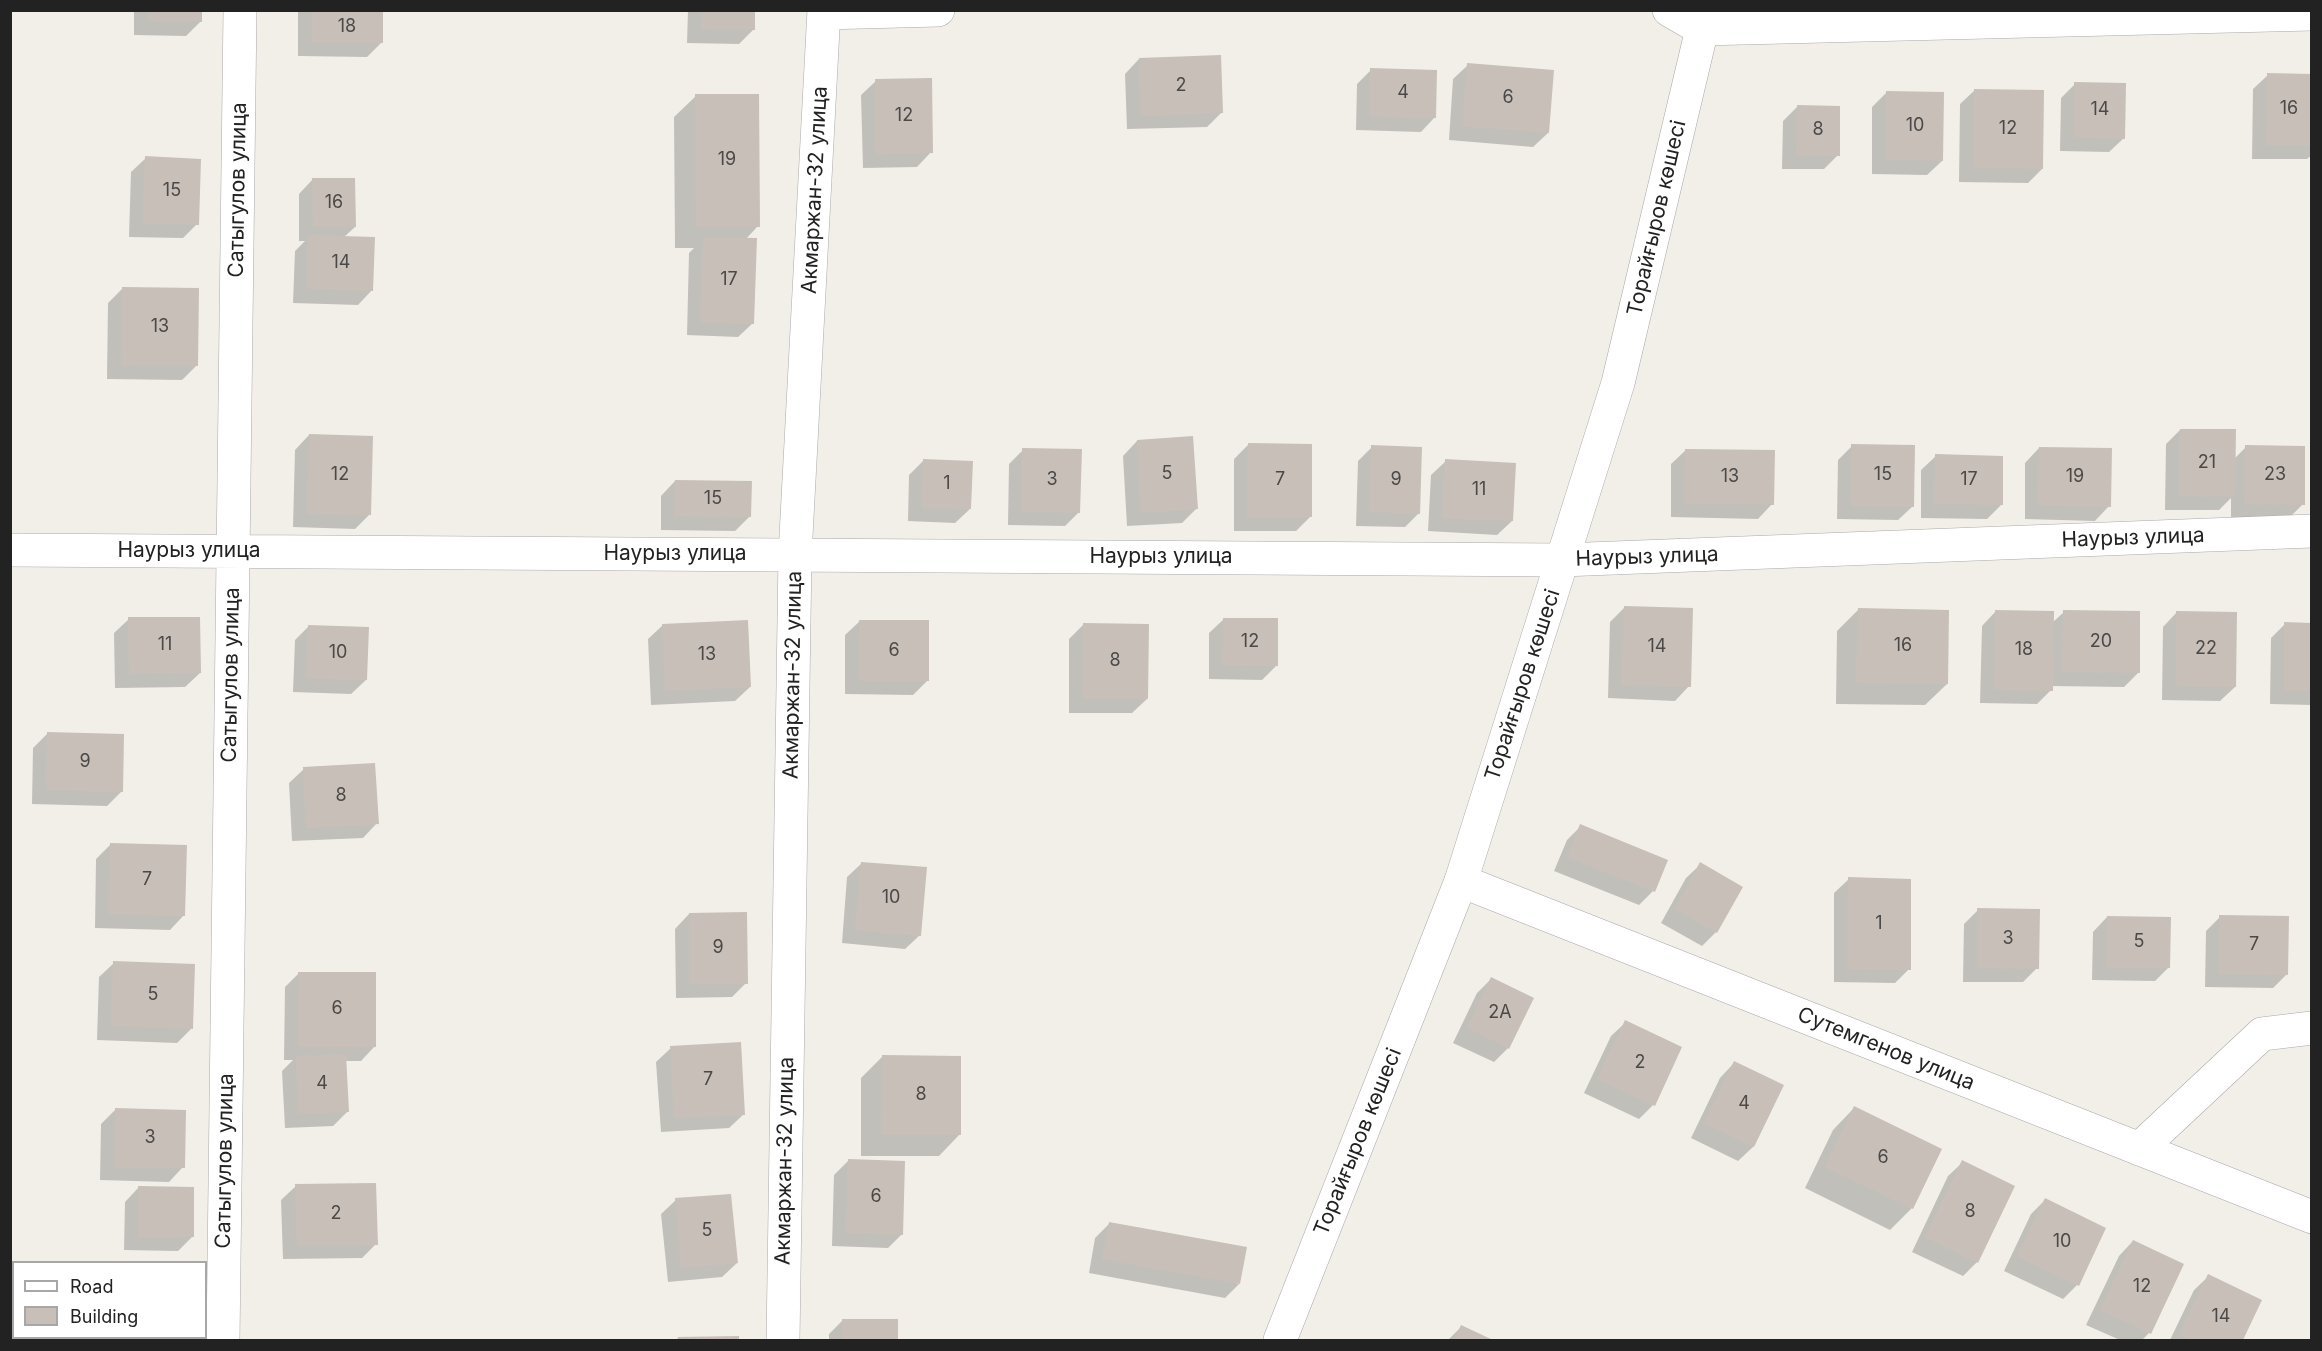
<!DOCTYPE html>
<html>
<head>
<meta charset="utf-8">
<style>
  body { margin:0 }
  #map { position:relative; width:2322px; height:1351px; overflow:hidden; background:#f2efe9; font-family:Inter,sans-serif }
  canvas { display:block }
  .frame { position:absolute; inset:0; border:12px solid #222; pointer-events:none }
  .legend { position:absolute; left:12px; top:1261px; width:195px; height:78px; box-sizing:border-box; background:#fff; border:2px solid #a7a7a7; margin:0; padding:8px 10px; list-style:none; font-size:18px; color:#222 }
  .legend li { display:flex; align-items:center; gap:12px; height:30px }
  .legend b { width:30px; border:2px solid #a7a7a7 }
</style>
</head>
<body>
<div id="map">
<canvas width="2322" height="1351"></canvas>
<div class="frame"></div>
<ul class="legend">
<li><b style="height:8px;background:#fff"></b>Road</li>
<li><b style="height:16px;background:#c7bfb8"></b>Building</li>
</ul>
</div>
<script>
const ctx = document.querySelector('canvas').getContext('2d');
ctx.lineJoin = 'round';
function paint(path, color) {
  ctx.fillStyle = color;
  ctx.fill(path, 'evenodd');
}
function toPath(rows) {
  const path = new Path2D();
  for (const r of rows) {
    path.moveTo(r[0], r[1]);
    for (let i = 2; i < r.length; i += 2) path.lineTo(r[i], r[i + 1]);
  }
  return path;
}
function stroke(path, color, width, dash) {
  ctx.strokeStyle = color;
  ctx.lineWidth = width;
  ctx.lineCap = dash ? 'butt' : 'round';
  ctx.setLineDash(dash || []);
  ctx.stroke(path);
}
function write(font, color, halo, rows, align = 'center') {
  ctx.font = font + ' Inter,sans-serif';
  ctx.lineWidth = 6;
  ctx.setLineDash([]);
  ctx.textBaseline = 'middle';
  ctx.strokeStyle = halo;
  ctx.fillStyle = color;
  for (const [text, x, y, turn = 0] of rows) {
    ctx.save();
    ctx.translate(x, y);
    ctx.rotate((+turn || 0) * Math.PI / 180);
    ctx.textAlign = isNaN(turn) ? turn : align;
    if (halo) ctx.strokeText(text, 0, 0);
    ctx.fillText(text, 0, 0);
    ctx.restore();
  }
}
paint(toPath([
  [134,10,201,10,201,21,186,36,134,35],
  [298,10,381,10,381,43,367,57,298,56],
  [688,10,754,10,753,30,739,44,687,43],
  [1139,59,1221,113,1207,127,1127,129,1125,74],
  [1468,65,1548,133,1533,147,1449,140,1453,79],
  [1371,70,1435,117,1421,132,1356,130,1357,84],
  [2268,75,2312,75,2312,155,2307,159,2252,159,2253,89],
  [876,81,931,152,917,167,863,168,861,95],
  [2075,84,2124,138,2109,152,2060,151,2061,98],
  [1975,90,2042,169,2028,183,1959,182,1960,104],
  [1887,92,1942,161,1927,175,1872,174,1872,107],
  [696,96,758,226,745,240,753,323,738,337,687,335,689,253,694,248,675,248,674,117],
  [1798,106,1838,155,1824,169,1782,169,1783,121],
  [146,158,197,224,183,238,129,237,131,172],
  [313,179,355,227,343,238,372,290,358,305,293,303,295,251,305,241,299,241,299,194],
  [122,289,196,366,182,380,107,379,108,303],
  [2180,430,2234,459,2246,447,2303,504,2289,518,2231,518,2231,498,2219,510,2165,510,2166,444],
  [309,435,369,515,355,529,293,527,295,450],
  [1137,441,1196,509,1182,523,1127,526,1123,456],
  [1248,445,1310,517,1296,531,1234,531,1234,459],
  [1852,446,1913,506,1898,520,1837,519,1838,460],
  [1372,447,1419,513,1405,527,1356,526,1358,461],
  [2039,448,2109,506,2095,521,2025,519,2025,463],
  [1023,450,1079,512,1065,526,1008,525,1009,464],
  [1686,450,1772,504,1758,519,1671,517,1671,464],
  [1936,456,2001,505,1987,519,1921,518,1921,470],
  [924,460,970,509,955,523,908,521,909,475],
  [1446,461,1512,521,1497,535,1428,531,1431,475],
  [675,481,750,516,735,531,661,530,661,496],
  [1625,607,1689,686,1675,701,1608,698,1610,622],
  [1858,610,1947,684,1925,705,1836,704,1837,631],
  [1996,611,2052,623,2064,612,2138,673,2124,687,2051,686,2051,690,2037,704,1980,703,1982,626],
  [2177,612,2235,687,2220,701,2162,700,2163,627],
  [129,619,200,673,185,687,115,688,114,633],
  [1224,619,1276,666,1262,680,1209,679,1209,633],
  [860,621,927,681,913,695,845,694,845,635],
  [2285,624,2312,624,2312,705,2270,704,2271,638],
  [663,625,750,687,735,701,651,705,648,639],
  [1083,625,1147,699,1132,713,1069,713,1069,639],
  [309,626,366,680,351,694,293,692,295,640],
  [47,734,122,791,107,806,32,804,33,748],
  [304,769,377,823,363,838,292,841,289,783],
  [1581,826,1653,891,1639,905,1554,871,1567,840],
  [110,845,184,915,170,930,95,928,96,859],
  [862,863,920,935,905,949,842,943,847,877],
  [1701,864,1716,932,1702,946,1661,923,1686,878],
  [1849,879,1909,969,1895,983,1834,982,1834,893],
  [1978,910,2037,968,2023,982,1963,982,1964,924],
  [689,914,746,983,732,997,676,998,675,929],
  [2107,917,2169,967,2155,981,2092,980,2093,932],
  [2220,917,2287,974,2273,988,2205,987,2206,931],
  [114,963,191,1029,177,1043,97,1040,99,977],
  [299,973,375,1046,361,1061,345,1061,347,1112,333,1126,285,1128,282,1071,293,1060,284,1060,285,987],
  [1491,979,1508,1048,1494,1062,1453,1043,1477,993],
  [1626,1022,1653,1105,1639,1119,1584,1093,1611,1036],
  [671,1048,744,1114,729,1128,661,1132,656,1062],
  [882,1057,960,1134,939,1156,861,1156,861,1078],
  [1734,1063,1782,1086,1753,1147,1738,1161,1691,1138,1720,1078],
  [1854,1108,1912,1208,1890,1230,1805,1188,1833,1130],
  [115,1110,183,1167,169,1182,100,1180,101,1124],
  [848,1161,902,1234,888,1248,832,1246,834,1175],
  [1963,1162,1977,1262,1963,1276,1912,1252,1948,1176],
  [296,1186,376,1244,362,1258,283,1259,281,1200],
  [139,1187,192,1237,178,1251,124,1250,125,1202],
  [676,1200,737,1263,722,1277,668,1282,661,1214],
  [2045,1200,2077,1285,2063,1299,2004,1271,2031,1214],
  [1109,1224,1239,1284,1225,1298,1089,1273,1095,1238],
  [2133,1241,2182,1265,2149,1333,2142,1340,2120,1340,2086,1325,2119,1256],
  [2209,1276,2260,1301,2241,1340,2170,1340,2194,1290],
  [843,1320,896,1320,897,1340,829,1340,829,1334],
  [1461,1327,1489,1340,1448,1340],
  [107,1338,188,1338,188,1340,107,1340],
  [678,1338,737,1338,737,1340,676,1340]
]), '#0003');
paint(toPath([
  [148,10,202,10,202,22,148,21],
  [312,10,383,10,383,43,312,43],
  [701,10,755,10,755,30,701,29],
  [1221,55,1223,113,1141,116,1139,58],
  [1467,63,1554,70,1549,133,1462,126],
  [1370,68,1437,70,1436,118,1369,116],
  [2267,73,2312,74,2312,146,2266,145],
  [932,78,933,153,876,154,875,79],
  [2074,82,2126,83,2125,139,2074,137],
  [1974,89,2044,90,2043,169,1973,168],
  [1886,91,1944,92,1943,161,1885,160],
  [695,94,759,94,760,227,696,227],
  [1797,105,1840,106,1840,156,1796,155],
  [145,156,201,159,199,225,143,223],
  [312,178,355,178,356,227,313,227],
  [308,235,375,237,373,291,307,289],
  [703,237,757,238,754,324,700,322],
  [122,287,199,288,198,366,121,365],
  [2180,429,2236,429,2235,497,2179,496],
  [309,434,373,436,371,515,307,514],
  [1193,436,1198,509,1141,513,1137,440],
  [1248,443,1312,444,1312,517,1247,517],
  [1851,444,1915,445,1914,507,1851,506],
  [1371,445,1422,447,1420,514,1369,512],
  [2245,445,2305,446,2305,505,2244,504],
  [2039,447,2112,448,2111,507,2038,505],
  [1022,448,1082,449,1080,513,1021,511],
  [1685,449,1775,450,1774,505,1684,503],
  [1935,454,2003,456,2003,505,1934,504],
  [923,459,973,461,971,509,921,508],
  [1445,459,1516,463,1513,521,1442,518],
  [675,480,752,481,751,517,674,516],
  [1624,606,1693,608,1691,687,1621,685],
  [1858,608,1949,610,1948,684,1856,683],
  [1995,610,2054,611,2053,691,1994,690],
  [2063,610,2140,611,2140,673,2062,672],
  [2176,611,2237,612,2236,687,2176,686],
  [128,617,200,617,201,673,129,674],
  [1223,618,1278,618,1278,666,1222,665],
  [748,620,751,687,665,691,662,624],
  [859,620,929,620,929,681,859,681],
  [2284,622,2312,623,2312,691,2284,691],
  [1083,623,1149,624,1148,699,1082,699],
  [308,625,369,627,367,680,306,678],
  [47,732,124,734,123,792,46,790],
  [375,763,379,824,306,828,303,767],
  [1580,824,1668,860,1655,892,1567,857],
  [110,843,187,845,185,916,108,914],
  [861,862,927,867,921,936,855,930],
  [1700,862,1743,887,1717,933,1675,909],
  [1848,877,1911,879,1911,970,1847,969],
  [1977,908,2040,909,2039,969,1977,968],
  [747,912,748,984,689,984,689,913],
  [2219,915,2289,916,2288,975,2219,974],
  [2107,916,2171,917,2170,968,2106,967],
  [113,961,195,964,193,1029,111,1026],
  [298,972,376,972,376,1047,298,1047],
  [1491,977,1534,998,1509,1049,1467,1028],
  [1625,1020,1682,1047,1655,1106,1597,1079],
  [741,1042,745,1115,674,1118,670,1046],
  [346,1054,349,1112,298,1114,296,1056],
  [882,1055,961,1056,961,1135,881,1135],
  [1734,1061,1784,1085,1754,1147,1704,1123],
  [1854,1106,1942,1149,1913,1209,1825,1167],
  [115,1108,186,1110,185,1168,114,1167],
  [848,1159,905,1161,903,1235,846,1233],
  [1962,1160,2015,1186,1978,1263,1925,1237],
  [376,1183,378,1245,297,1246,295,1184],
  [138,1186,194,1187,194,1237,138,1237],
  [731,1194,738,1263,681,1268,675,1198],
  [2045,1198,2106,1228,2079,1286,2017,1256],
  [1109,1222,1247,1247,1240,1284,1102,1259],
  [2133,1240,2184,1264,2151,1334,2100,1310],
  [2208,1274,2262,1300,2243,1340,2192,1340,2179,1334],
  [842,1319,898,1319,898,1340,842,1340],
  [1461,1325,1493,1340,1454,1340],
  [739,1336,739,1340,678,1340,678,1337],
  [120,1338,190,1338,190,1340,120,1340]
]), '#c7bfb8');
const minor = toPath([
  [1669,10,1702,29,2312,14],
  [824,13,938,10],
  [10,550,1562,560,2312,531],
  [1461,881,2312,1217],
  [2139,1149,2262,1034,2312,1028],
  [223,1340,240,10],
  [783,1340,795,555,824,10]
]);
const tertiary = toPath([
  [1280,1340,1461,881,1618,383,1702,29,1703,10]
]);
stroke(minor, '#a9a9a9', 34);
stroke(tertiary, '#a9a9a9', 34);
stroke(minor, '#fff', 33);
stroke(tertiary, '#fff', 33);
write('18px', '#4b4948', null, [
  ["18",347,27],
  ["2",1181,86],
  ["4",1403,93],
  ["6",1508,98],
  ["16",2289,109],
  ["14",2100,110],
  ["12",904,116],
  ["10",1915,126],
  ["12",2008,129],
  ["8",1818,130],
  ["19",727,160],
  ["15",172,191],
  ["16",334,203],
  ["14",341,263],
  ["17",729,280],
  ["13",160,327],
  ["21",2207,463],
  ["5",1167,474],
  ["12",340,475],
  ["15",1883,475],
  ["23",2275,475],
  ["13",1730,477],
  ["19",2075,477],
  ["3",1052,480],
  ["7",1280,480],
  ["9",1396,480],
  ["17",1969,480],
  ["1",947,484],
  ["11",1479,490],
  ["15",713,499],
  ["12",1250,642],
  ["20",2101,642],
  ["11",165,645],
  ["16",1903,646],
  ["14",1657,647],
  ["22",2206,649],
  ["18",2024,650],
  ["6",894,651],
  ["10",338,653],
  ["13",707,655],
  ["8",1115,661],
  ["9",85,762],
  ["8",341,796],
  ["7",147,880],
  ["10",891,898],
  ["1",1879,924],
  ["3",2008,939],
  ["5",2139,942],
  ["7",2254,945],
  ["9",718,948],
  ["5",153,995],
  ["6",337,1009],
  ["2А",1500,1013],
  ["2",1640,1063],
  ["7",708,1080],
  ["4",322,1084],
  ["8",921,1095],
  ["4",1744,1104],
  ["3",150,1138],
  ["6",1883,1158],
  ["6",876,1197],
  ["8",1970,1212],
  ["2",336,1214],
  ["5",707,1231],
  ["10",2062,1242],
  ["12",2142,1287],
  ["14",2221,1317]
]);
write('21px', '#222', '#fff', [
  ["Сатыгулов улица",238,190,-89],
  ["Акмаржан-32 улица",815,190,-87],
  ["Торайғыров көшесі",1657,218,-77],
  ["Наурыз улица",2133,538,-2],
  ["Наурыз улица",189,551],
  ["Наурыз улица",675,554],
  ["Наурыз улица",1161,557],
  ["Наурыз улица",1647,557,-2],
  ["Сатыгулов улица",231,675,-89],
  ["Акмаржан-32 улица",793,675,-89],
  ["Торайғыров көшесі",1523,685,-72],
  ["Сутемгенов улица",1886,1049,22],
  ["Торайғыров көшесі",1358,1142,-68],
  ["Сатыгулов улица",225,1161,-89],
  ["Акмаржан-32 улица",785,1161,-89]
]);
</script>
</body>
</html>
